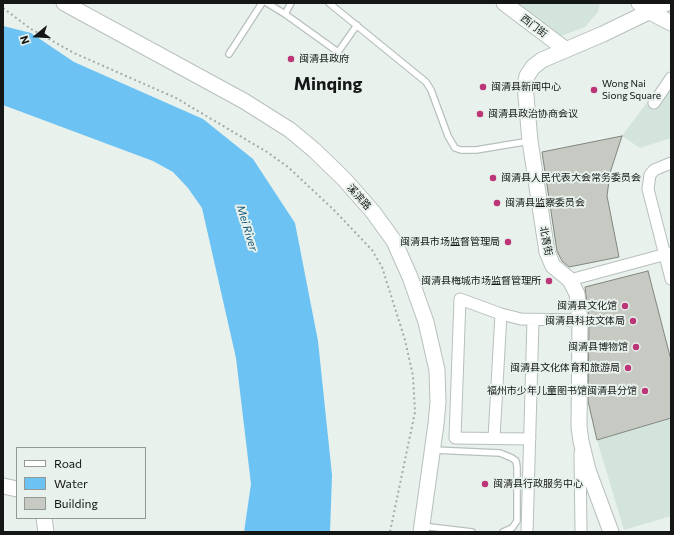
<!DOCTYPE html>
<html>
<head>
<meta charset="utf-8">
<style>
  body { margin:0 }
  #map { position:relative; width:674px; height:535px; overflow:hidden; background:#e8f1ec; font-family:Commissioner,sans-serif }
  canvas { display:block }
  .frame { position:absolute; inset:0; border:4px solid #141715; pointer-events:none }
  .legend { position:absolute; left:16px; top:447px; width:130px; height:72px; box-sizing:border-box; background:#e8f1ec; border:1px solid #939a96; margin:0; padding:5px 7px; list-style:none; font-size:12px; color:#141715 }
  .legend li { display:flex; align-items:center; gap:8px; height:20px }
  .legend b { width:20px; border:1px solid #939a96 }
  .north { position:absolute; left:16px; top:16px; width:40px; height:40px; -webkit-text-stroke:3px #e8f1ec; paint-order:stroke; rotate:252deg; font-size:11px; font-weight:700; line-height:16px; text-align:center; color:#141715 }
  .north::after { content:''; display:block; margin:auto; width:14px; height:18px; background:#141715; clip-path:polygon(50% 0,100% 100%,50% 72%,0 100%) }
</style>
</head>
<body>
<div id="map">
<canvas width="674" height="535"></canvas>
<div class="frame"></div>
<ul class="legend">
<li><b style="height:5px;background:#fff"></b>Road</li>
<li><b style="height:11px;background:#6bc2f3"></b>Water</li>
<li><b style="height:11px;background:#c6cac3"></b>Building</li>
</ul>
<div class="north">N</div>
</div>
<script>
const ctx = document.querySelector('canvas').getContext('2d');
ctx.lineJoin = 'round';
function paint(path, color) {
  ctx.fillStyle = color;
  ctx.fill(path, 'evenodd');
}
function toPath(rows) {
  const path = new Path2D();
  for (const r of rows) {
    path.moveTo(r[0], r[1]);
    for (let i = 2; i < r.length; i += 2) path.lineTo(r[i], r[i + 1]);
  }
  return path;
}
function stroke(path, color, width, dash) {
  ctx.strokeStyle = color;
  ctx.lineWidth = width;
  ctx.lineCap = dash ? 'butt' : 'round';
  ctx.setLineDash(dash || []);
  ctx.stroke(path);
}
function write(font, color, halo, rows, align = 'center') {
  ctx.font = font + ' Commissioner,"Noto Sans SC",sans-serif';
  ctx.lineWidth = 4;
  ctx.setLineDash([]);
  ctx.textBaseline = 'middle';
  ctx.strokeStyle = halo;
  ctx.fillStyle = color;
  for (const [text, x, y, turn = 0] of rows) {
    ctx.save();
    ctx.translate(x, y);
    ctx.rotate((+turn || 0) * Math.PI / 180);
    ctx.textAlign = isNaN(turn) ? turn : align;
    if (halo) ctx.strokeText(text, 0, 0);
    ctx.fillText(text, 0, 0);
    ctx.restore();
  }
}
paint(toPath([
  [515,3,600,3,598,12,585,27,561,36],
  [671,70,671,138,640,148,622,136],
  [671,418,671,516,624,530,597,440]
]), '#d3e4dd');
paint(toPath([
  [3,26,31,33,74,62,203,119,253,159,295,223,318,341,332,475,330,532,244,532,251,484,236,358,202,208,188,188,173,172,153,161,3,105]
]), '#6bc2f3');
const building = toPath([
  [622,136,610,173,607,196,619,257,569,267,562,261,557,251,542,152,622,136],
  [648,271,671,360,671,418,597,440,588,401,589,320,585,287,648,271]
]);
paint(building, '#c6cac3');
stroke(building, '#81857e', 1);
const lane = toPath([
  [267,3,285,14,291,3],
  [329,3,426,82,431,90,448,136,455,148,461,150,476,150,530,141],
  [285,14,338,52,357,25],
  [229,54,262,3],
  [433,450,500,453,512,458,516,461,517,467,517,521,512,528,503,532],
  [422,526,472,532]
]);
const street = toPath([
  [654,103,671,78],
  [671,163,654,170,650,175,648,189,671,279],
  [570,280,670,253],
  [494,438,501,314],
  [530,439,455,438,460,299,501,314,521,319,580,320],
  [580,453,581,532],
  [527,532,533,320]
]);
const secondary = toPath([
  [64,3,244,101,290,130,314,150,344,179,373,212,394,241,410,277,426,322,437,370,438,402,436,424,421,532],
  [504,3,565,49],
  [639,3,650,12,671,23],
  [3,486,17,489],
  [44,518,46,532],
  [611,532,588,470,581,441,579,427,580,320,577,294,570,280,553,266,547,252,530,141,525,85,527,76,533,67,542,60,603,34,667,3]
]);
stroke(lane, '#b7c0bc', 8);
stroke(street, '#b7c0bc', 13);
stroke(secondary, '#b7c0bc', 17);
stroke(toPath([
  [3,8,31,29,74,53,176,98,267,152,288,167,334,210,372,250,382,267,405,340,413,376,415,412,390,532]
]), '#a4aba7', 2, [2, 3]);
stroke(lane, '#fff', 5.5);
stroke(street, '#fff', 11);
stroke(secondary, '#fff', 15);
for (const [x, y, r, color] of [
  [291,59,4,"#bc3577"],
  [483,87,4,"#bc3577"],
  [594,90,4,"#bc3577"],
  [480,114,4,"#bc3577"],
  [493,178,4,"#bc3577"],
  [497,203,4,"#bc3577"],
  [508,242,4,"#bc3577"],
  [549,281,4,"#bc3577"],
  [625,306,4,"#bc3577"],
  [633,321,4,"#bc3577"],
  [636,347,4,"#bc3577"],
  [628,368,4,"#bc3577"],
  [645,391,4,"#bc3577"],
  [485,484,4,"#bc3577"]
]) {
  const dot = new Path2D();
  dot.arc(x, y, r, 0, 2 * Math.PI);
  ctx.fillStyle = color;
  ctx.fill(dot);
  stroke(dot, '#e8f1ec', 1.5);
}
write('10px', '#141715', '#e8f1ec', [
  ["西门街",534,26,37],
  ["溪滨路",359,197,48],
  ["北青街",546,241,79]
]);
write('10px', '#141715', '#e8f1ec', [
  ["闽清县政府",299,59],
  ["Wong Nai",602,84],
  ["Siong Square",602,96],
  ["闽清县新闻中心",491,87],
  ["闽清县政治协商会议",488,114],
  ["闽清县人民代表大会常务委员会",501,178],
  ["闽清县监察委员会",505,203],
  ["闽清县市场监督管理局",500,242,"right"],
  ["闽清县梅城市场监督管理所",541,281,"right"],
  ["闽清县文化馆",617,306,"right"],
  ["闽清县科技文体局",625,321,"right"],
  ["闽清县博物馆",628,347,"right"],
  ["闽清县文化体育和旅游局",620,368,"right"],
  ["福州市少年儿童图书馆闽清县分馆",637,391,"right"],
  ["闽清县行政服务中心",493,484]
], 'left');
write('italic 11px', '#135677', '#e8f1ec', [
  ["Mei River",247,228,73]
]);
write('bold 18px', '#141715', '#e8f1ec', [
  ["Minqing",328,84]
]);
</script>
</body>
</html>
